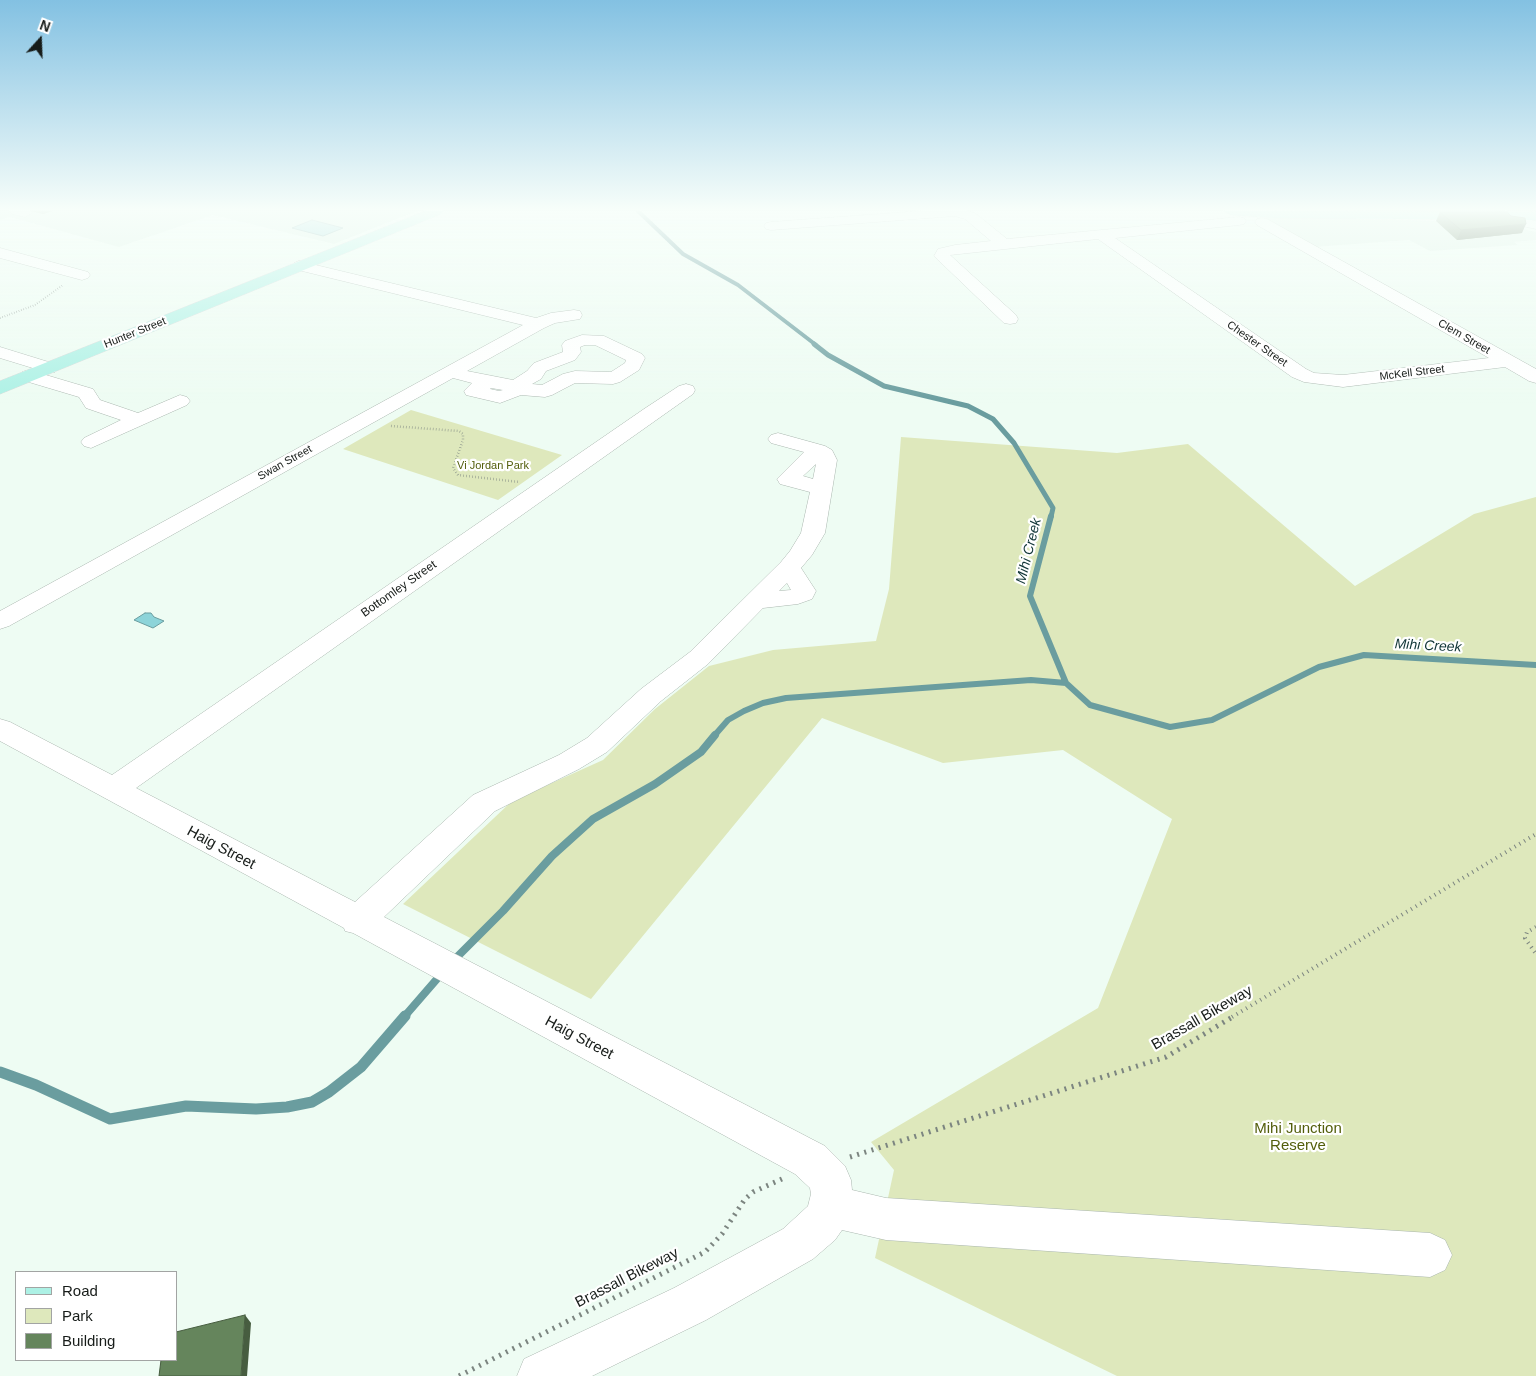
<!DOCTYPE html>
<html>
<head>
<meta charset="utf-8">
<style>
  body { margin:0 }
  #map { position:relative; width:1536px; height:1376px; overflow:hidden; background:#eefcf3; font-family:Arial,sans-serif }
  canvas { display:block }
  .legend { position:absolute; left:15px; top:1271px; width:162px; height:90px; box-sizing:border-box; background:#fff; border:1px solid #a2a4a3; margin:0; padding:6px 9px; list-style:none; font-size:15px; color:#171c19 }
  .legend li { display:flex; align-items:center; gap:10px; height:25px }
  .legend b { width:25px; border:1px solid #a2a4a3 }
  .north { position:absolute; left:15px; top:15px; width:50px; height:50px; -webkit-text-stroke:4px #fff; paint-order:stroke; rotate:20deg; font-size:14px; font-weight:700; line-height:20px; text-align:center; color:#171c19 }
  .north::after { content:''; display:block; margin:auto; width:18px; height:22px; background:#171c19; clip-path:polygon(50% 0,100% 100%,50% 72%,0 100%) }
</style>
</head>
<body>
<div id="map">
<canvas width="1536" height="1376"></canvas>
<ul class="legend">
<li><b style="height:6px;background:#adf1e5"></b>Road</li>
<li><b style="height:14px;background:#dee8bc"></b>Park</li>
<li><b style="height:14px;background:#65855c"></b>Building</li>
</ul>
<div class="north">N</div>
</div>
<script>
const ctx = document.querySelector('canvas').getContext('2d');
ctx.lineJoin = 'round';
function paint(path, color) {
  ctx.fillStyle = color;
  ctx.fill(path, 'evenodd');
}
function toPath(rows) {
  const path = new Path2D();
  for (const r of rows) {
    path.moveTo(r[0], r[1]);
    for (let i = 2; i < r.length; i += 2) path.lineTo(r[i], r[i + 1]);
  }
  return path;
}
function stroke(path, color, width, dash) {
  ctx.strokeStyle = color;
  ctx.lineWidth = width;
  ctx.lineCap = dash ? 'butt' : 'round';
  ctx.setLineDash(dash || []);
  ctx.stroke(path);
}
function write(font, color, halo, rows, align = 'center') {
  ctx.font = font + ' Arial,sans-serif';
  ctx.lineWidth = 4.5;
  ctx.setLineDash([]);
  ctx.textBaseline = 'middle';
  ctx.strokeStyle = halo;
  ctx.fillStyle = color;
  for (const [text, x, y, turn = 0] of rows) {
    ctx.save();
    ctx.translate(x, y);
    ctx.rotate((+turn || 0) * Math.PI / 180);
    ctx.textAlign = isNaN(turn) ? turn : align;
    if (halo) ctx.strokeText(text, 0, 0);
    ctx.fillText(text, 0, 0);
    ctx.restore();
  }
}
paint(toPath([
  [0,211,417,211,334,244,213,215,119,247,10,217,0,220],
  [1269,217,1492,222,1536,232,1536,240,1514,242,1518,245,1430,251,1409,240,1314,247,1266,219]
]), '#dcf1e4');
paint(toPath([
  [411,410,562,455,498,500,343,449],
  [901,437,1117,453,1188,444,1355,586,1474,514,1536,497,1536,1376,1117,1376,875,1258,894,1170,871,1142,1098,1008,1172,819,1063,750,943,763,822,718,591,999,403,904,512,801,603,760,655,709,709,666,773,650,876,641,889,589]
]), '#dee8bc');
const water = toPath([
  [312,220,343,228,323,236,292,228,312,220],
  [145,613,151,613,154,617,164,621,153,628,134,620,145,613]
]);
paint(water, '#8dd4d9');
stroke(water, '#6a9d9f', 1);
stroke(toPath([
  [638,211,683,254,738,285,816,345]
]), '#6a9d9f', 4);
stroke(toPath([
  [814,344,828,355,884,386,968,406,993,419,1014,443,1053,508,1051,517]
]), '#6a9d9f', 5);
stroke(toPath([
  [1051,516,1030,596,1066,683,1090,705,1170,727,1212,720,1319,667,1364,655,1536,665],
  [714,736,728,720,744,711,763,703,786,698,1031,680,1066,683]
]), '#6a9d9f', 6);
stroke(toPath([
  [452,962,503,911,552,856,593,819,655,784,701,752,715,735],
  [404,1017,443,972]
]), '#6a9d9f', 8);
stroke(toPath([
  [0,1072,36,1085,110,1119,186,1106,256,1109,287,1107,312,1102,329,1092,361,1067,405,1016]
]), '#6a9d9f', 11);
const minor = toPath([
  [10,211,30,211,32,213,25,217,12,214,10,211],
  [920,211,966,211,975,213,1007,239,1239,217,1244,218,1246,221,1244,224,1239,225,1115,238,1306,369,1314,373,1343,375,1489,358,1257,225,1255,222,1257,219,1262,218,1267,219,1536,369,1536,383,1529,381,1505,367,1343,387,1304,382,1292,377,1098,239,950,255,1016,315,1018,319,1016,323,1010,324,1004,323,934,256,938,249,955,245,991,241,965,219,955,216,771,230,766,229,764,226,766,223,771,222,920,211],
  [1506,211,1518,217,1536,221,1536,229,1508,223,1499,215,1506,211],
  [0,248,88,272,90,275,88,278,82,280,0,258,0,248],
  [299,261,536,318,551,313,574,310,580,311,582,315,580,319,555,323,544,328,467,371,513,380,527,371,534,363,563,352,562,345,565,341,582,335,604,336,642,354,645,358,639,370,620,382,613,384,575,383,552,395,545,397,521,395,500,403,466,395,464,391,472,383,453,378,9,626,0,629,0,611,523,325,294,269,291,266,294,263,299,261],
  [585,345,595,345,626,360,625,363,611,372,575,371,563,374,542,385,532,384,541,379,546,371,575,360,581,352,580,347,585,345],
  [491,388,503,390,499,391,490,389,491,388],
  [0,347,55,364,58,368,55,372,49,373,0,358,0,347],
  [29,370,93,389,100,400,138,413,180,395,187,397,190,401,187,405,91,448,84,446,81,442,84,438,121,420,86,408,79,397,22,380,20,376,22,372,29,370],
  [686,384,693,386,695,390,693,394,136,788,355,902,473,795,559,755,587,738,641,689,690,652,781,562,790,551,801,533,810,492,780,484,777,479,804,452,771,443,768,439,771,435,778,433,825,446,832,450,837,460,825,533,812,555,801,568,816,591,812,599,798,604,763,608,708,664,661,701,607,752,579,769,495,811,384,917,825,1146,845,1166,851,1180,852,1190,886,1198,1430,1233,1445,1240,1452,1255,1445,1270,1430,1277,886,1240,842,1230,835,1240,813,1259,706,1320,592,1376,517,1376,524,1359,674,1288,783,1229,808,1206,811,1194,810,1188,795,1174,353,933,345,931,344,928,0,741,0,719,10,722,112,775,644,409,679,386,686,384],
  [816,464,813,479,803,476,816,464],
  [787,583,791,590,779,591,787,583]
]);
const major = toPath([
  [425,211,443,211,441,214,0,394,0,381,425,211],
  [1224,211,1536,212,1536,220,1278,218,1231,215,1224,211]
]);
stroke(minor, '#aab7af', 1);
stroke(major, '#dadbda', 1);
stroke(toPath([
  [0,318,35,305,63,285]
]), '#7c8580', 2, [0.5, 2]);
stroke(toPath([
  [391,426,459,431,463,434,463,440,453,468,458,475,519,482]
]), '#7c8580', 2.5, [0.5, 2.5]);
stroke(toPath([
  [1536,927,1527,932,1525,938,1536,954],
  [1232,1017,1536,834]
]), '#7c8580', 4, [1, 4.5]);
stroke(toPath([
  [850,1157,1166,1057,1234,1016],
  [459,1376,705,1252,722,1234,745,1199,753,1192,782,1179]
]), '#7c8580', 5, [2, 5.5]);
paint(minor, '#fff');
paint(major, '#adf1e5');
paint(toPath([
  [30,211,52,211,43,214],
  [1440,212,1511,216,1522,233,1457,240,1436,221]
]), '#57724f');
paint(toPath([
  [41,211,52,211,43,214],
  [1526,224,1522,233,1457,240,1461,230],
  [245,1315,251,1323,247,1376,241,1376]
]), '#475d40');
const building = toPath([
  [1440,212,1507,212,1511,216,1525,218,1526,224,1461,230,1440,212],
  [245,1315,241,1376,159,1376,161,1360,176,1360,176,1332,245,1315]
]);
paint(building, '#65855c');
stroke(building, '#475d40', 1);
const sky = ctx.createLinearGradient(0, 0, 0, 403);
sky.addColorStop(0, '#83c1e2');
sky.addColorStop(0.52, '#f7fefa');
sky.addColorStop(1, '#f7fefa00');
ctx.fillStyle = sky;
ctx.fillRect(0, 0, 1536, 403);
write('11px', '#171c19', '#fff', [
  ["Hunter Street",135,333,-22],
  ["Clem Street",1464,337,30],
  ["Chester Street",1257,344,35],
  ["McKell Street",1412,373,-7],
  ["Swan Street",285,463,-29]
]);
write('11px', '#535e0b', '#fff', [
  ["Vi Jordan Park",493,466]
]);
write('12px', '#171c19', '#fff', [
  ["Bottomley Street",399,589,-35]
]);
write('italic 14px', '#113537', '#fff', [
  ["Mihi Creek",1029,551,-76],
  ["Mihi Creek",1428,646,3]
]);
write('15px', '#171c19', '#fff', [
  ["Haig Street",221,848,28],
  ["Brassall Bikeway",1202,1018,-30],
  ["Haig Street",579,1038,28],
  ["Brassall Bikeway",627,1278,-27]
]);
write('15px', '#535e0b', '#fff', [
  ["Mihi Junction",1298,1129],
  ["Reserve",1298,1146]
]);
</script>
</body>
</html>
